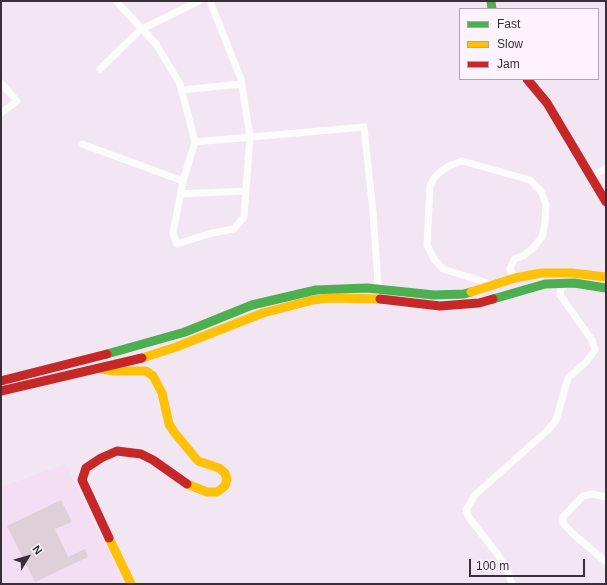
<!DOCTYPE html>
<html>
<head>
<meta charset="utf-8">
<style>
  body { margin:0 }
  #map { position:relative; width:607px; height:585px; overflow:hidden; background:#f2e6f2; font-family:Arial,sans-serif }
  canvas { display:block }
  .frame { position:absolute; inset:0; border:2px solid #382f38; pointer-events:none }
  .legend { position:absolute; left:459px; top:8px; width:140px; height:72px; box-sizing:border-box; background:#fcf3fc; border:1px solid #aea5ae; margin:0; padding:5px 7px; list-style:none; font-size:12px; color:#382f38 }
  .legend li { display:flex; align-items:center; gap:8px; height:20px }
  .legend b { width:20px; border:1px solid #aea5ae }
  .north { position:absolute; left:8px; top:537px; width:40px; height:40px; -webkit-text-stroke:3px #fcf3fc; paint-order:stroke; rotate:53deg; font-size:11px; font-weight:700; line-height:16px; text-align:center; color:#382f38 }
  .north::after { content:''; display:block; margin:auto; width:14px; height:18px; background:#382f38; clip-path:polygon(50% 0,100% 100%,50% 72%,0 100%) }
  .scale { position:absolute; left:469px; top:559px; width:116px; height:18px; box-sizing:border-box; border:2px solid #382f38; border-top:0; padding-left:5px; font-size:12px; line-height:14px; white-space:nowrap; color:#382f38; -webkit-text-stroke:3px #fcf3fc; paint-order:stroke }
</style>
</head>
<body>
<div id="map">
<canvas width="607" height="585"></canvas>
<div class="frame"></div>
<ul class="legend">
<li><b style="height:5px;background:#4caf50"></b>Fast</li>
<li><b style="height:5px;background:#ffc107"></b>Slow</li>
<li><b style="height:5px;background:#c62828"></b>Jam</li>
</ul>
<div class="north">N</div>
<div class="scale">100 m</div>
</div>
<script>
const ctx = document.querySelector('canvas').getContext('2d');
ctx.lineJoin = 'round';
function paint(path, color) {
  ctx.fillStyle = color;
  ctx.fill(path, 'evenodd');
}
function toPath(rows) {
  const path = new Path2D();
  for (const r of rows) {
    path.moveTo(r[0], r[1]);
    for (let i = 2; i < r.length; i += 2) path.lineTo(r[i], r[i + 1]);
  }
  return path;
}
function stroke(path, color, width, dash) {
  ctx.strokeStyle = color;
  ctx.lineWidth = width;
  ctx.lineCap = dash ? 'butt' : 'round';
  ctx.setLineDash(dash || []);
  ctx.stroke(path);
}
paint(toPath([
  [66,464,123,584,1,584,1,487]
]), '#f3def3');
paint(toPath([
  [61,500,72,522,55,529,68,557,85,549,88,557,35,582,7,526]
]), '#dfcfd8');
stroke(toPath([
  [116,1,156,44,180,84,195,142],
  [100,69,140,30,199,1],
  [1,83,17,101,1,113],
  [182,90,242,84],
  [82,144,183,181,195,142,364,127,373,211,379,299],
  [592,176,606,168],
  [183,181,173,233,177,244,212,233,234,229,244,217,250,137,241,79,210,1],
  [180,194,246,191],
  [494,285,443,269,434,259,427,245,430,186,434,178,440,172,449,166,462,161,530,180,541,191,546,204,545,223,542,237,533,248,523,256,514,259,510,269,515,278],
  [606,497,592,494,583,496,563,517,563,523,572,533,606,562],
  [512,584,508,572,498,555,468,516,466,510,475,495,548,430,556,420,568,378,586,362,595,350,592,340,560,295,561,288,567,283]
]), '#fdfbfd', 7);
stroke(toPath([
  [491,1,492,9],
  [493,299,545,284,574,283,606,288],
  [107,354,185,332,252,305,316,290,367,288,434,295,464,294,471,292]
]), '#4caf50', 9);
stroke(toPath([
  [471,292,515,278,541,273,572,273,606,277],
  [142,358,176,347,263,313,313,300,330,298,380,299],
  [102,369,114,371,146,371,153,376,162,393,169,424,174,432,198,461,219,468,225,473,227,479,225,486,217,492,207,492,187,484],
  [109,538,131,584]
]), '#ffc107', 9);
stroke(toPath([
  [527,79,547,103,606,202],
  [380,299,440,306,479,303,493,299],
  [1,381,107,354],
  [1,391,142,358],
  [109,538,82,480,86,468,101,458,117,451,141,454,153,460,187,484]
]), '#c62828', 9);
</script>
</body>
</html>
